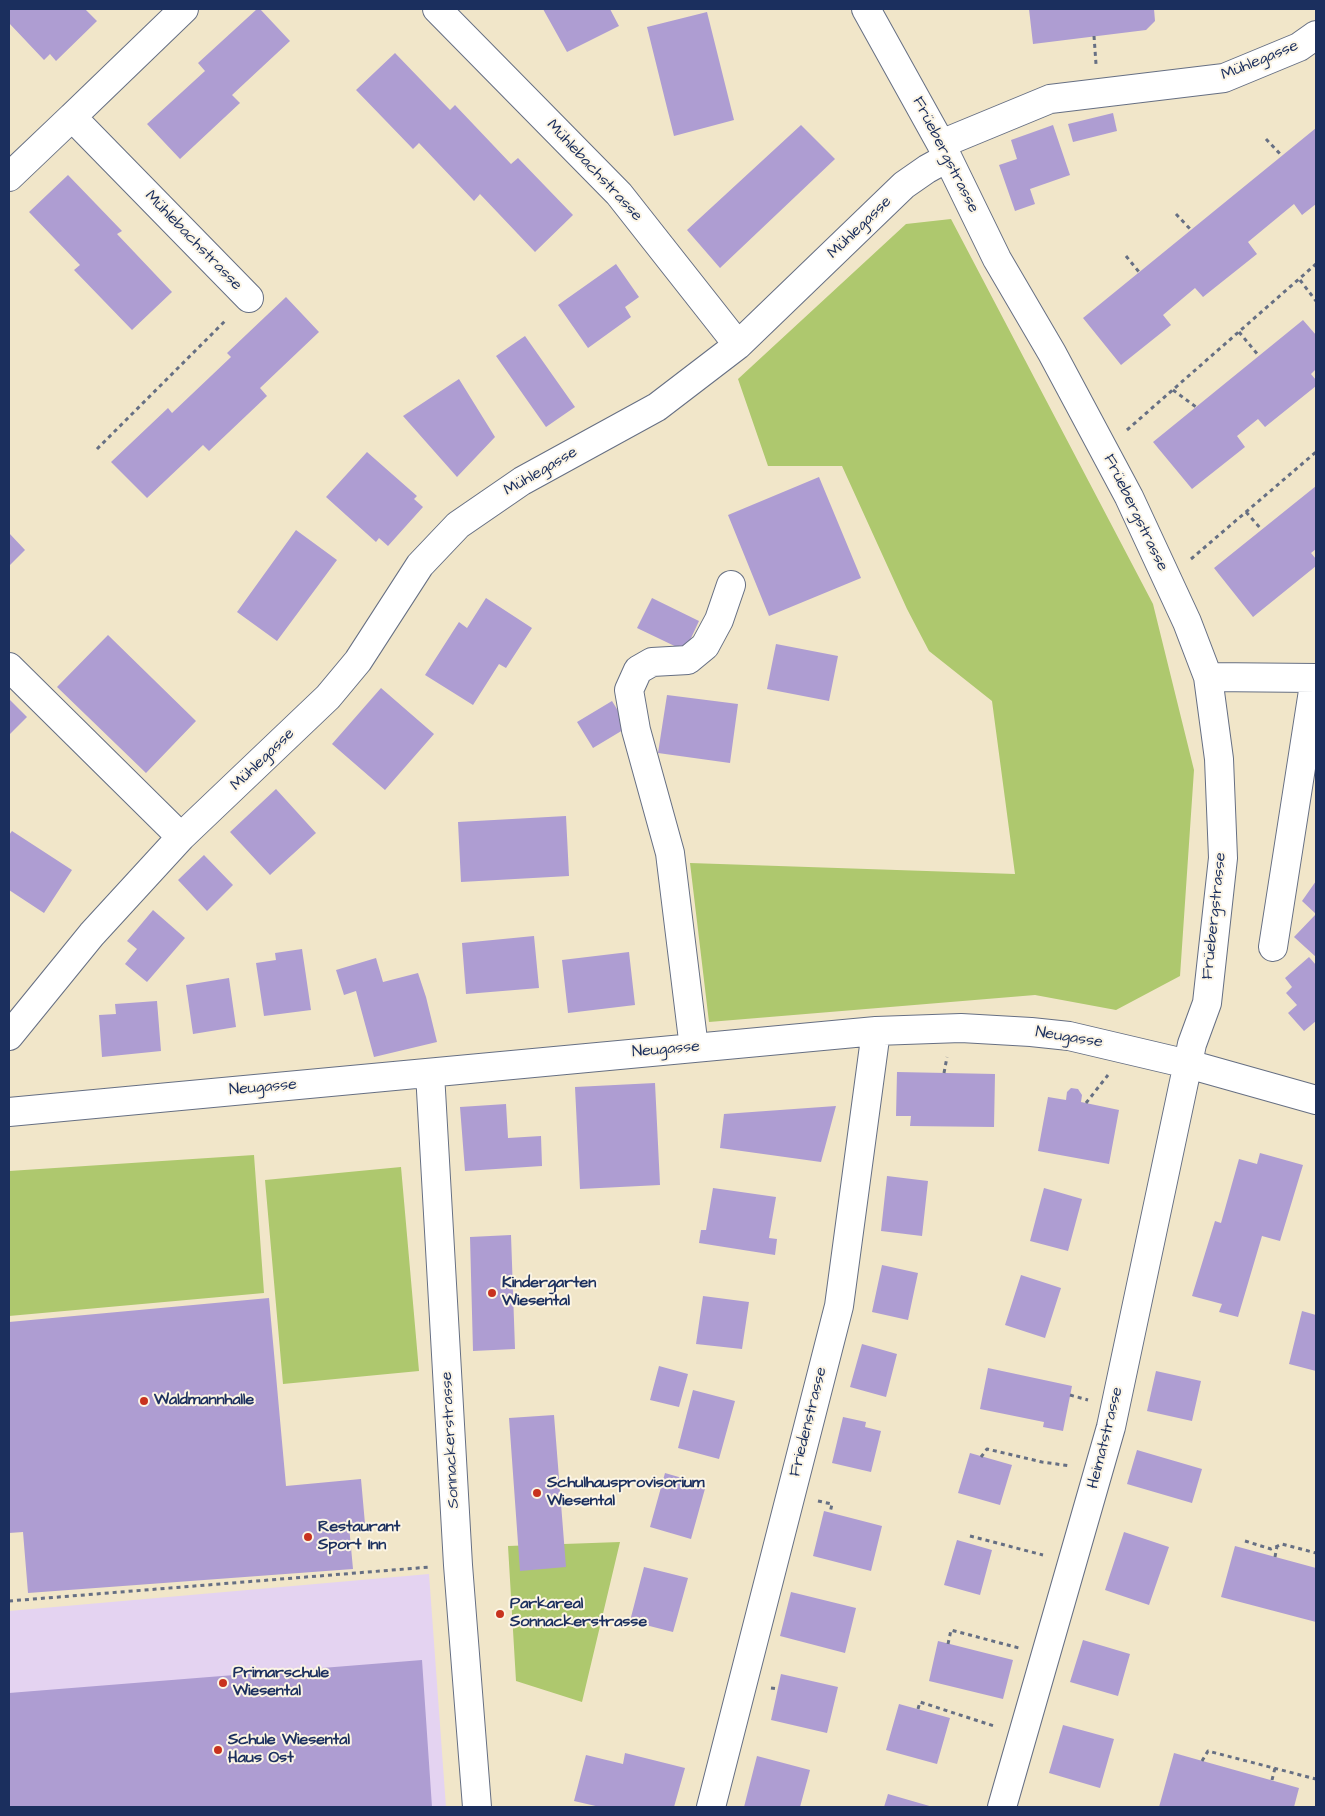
<!DOCTYPE html>
<html>
<head>
<meta charset="utf-8">
<style>
  body { margin:0 }
  #map { position:relative; width:1325px; height:1816px; overflow:hidden; background:#f1e6c9; font-family:"Architects Daughter",sans-serif }
  canvas { display:block }
  .frame { position:absolute; inset:0; border:10px solid #1b2f5e; pointer-events:none }
</style>
</head>
<body>
<div id="map">
<canvas width="1325" height="1816"></canvas>
<div class="frame"></div>
</div>
<script>
const ctx = document.querySelector('canvas').getContext('2d');
ctx.lineJoin = 'round';
function paint(path, color) {
  ctx.fillStyle = color;
  ctx.fill(path, 'evenodd');
}
function toPath(rows) {
  const path = new Path2D();
  for (const r of rows) {
    path.moveTo(r[0], r[1]);
    for (let i = 2; i < r.length; i += 2) path.lineTo(r[i], r[i + 1]);
  }
  return path;
}
function stroke(path, color, width, dash) {
  ctx.strokeStyle = color;
  ctx.lineWidth = width;
  ctx.lineCap = dash ? 'butt' : 'round';
  ctx.setLineDash(dash || []);
  ctx.stroke(path);
}
function write(font, color, halo, rows, align = 'center') {
  ctx.font = font + ' "Architects Daughter",sans-serif';
  ctx.lineWidth = 4;
  ctx.setLineDash([]);
  ctx.textBaseline = 'middle';
  ctx.strokeStyle = halo;
  ctx.fillStyle = color;
  for (const [text, x, y, turn = 0] of rows) {
    ctx.save();
    ctx.translate(x, y);
    ctx.rotate((+turn || 0) * Math.PI / 180);
    ctx.textAlign = isNaN(turn) ? turn : align;
    if (halo) ctx.strokeText(text, 0, 0);
    ctx.fillText(text, 0, 0);
    ctx.restore();
  }
}
paint(toPath([
  [429,1574,446,1807,9,1807,9,1611]
]), '#e4d3f1');
paint(toPath([
  [951,219,1153,604,1194,770,1180,976,1116,1010,1035,995,709,1022,690,863,1015,874,992,701,929,651,907,609,842,466,768,466,738,379,906,224],
  [254,1155,264,1293,9,1316,9,1171],
  [401,1167,419,1371,283,1384,265,1180],
  [620,1542,582,1702,516,1681,508,1546]
]), '#aec86e');
paint(toPath([
  [9,9,85,9,97,21,56,61,50,54,44,60,9,23],
  [257,9,260,9,290,41,232,95,240,103,180,159,147,124,205,71,198,63],
  [543,9,610,9,619,26,567,52],
  [1029,9,1154,9,1155,21,1146,30,1033,44],
  [707,12,734,120,674,136,647,27],
  [395,53,450,110,455,105,511,164,518,158,573,215,535,252,480,194,474,201,419,143,413,149,356,90],
  [1113,113,1117,131,1073,142,1068,124],
  [801,125,835,159,720,268,687,230],
  [1053,125,1070,175,1030,189,1035,204,1015,211,999,165,1017,159,1011,140],
  [1316,128,1316,204,1302,215,1294,204,1248,242,1257,254,1203,297,1195,288,1163,315,1171,325,1121,365,1083,318],
  [68,175,122,231,117,234,172,292,132,330,74,270,80,265,29,212],
  [616,264,639,297,625,307,631,317,588,348,558,305],
  [286,297,319,332,260,388,267,396,209,451,203,445,147,498,111,462,168,408,172,413,231,357,227,353],
  [1303,320,1316,335,1316,369,1311,374,1316,380,1316,386,1265,427,1258,419,1237,436,1245,447,1192,489,1153,442],
  [525,336,575,407,546,427,496,356],
  [459,379,495,437,457,477,403,416],
  [367,452,417,496,414,499,423,507,388,546,379,538,376,542,326,497],
  [819,477,861,578,769,616,728,515],
  [1316,486,1316,549,1311,553,1316,559,1316,566,1253,617,1214,568],
  [296,530,337,560,277,641,237,612],
  [9,533,25,550,9,566],
  [486,598,532,628,506,668,499,664,473,705,425,675,459,622,467,628],
  [652,598,699,621,685,651,637,628],
  [108,635,196,721,146,773,57,687],
  [776,644,838,656,829,701,767,689],
  [381,688,434,734,385,790,332,744],
  [667,695,738,704,730,763,658,753],
  [9,699,27,717,9,735],
  [612,701,628,727,593,748,577,722],
  [276,789,316,833,270,875,230,832],
  [566,816,569,876,461,882,458,822],
  [12,831,72,870,44,913,9,890,9,835],
  [204,855,233,885,207,911,178,880],
  [1316,881,1316,914,1302,901],
  [153,910,185,938,147,982,125,964,137,949,127,941],
  [1316,914,1316,957,1294,937],
  [534,936,539,988,466,994,462,943],
  [302,949,311,1010,264,1016,256,963,276,960,275,953],
  [629,952,635,1005,568,1013,562,960],
  [1309,957,1316,965,1316,1021,1304,1031,1288,1013,1297,1005,1286,993,1292,987,1285,978],
  [376,958,383,982,418,973,426,997,437,1042,374,1057,356,991,344,995,336,970],
  [229,978,236,1027,193,1034,186,985],
  [157,1001,161,1051,102,1057,99,1015,116,1014,115,1004],
  [897,1072,995,1074,994,1127,910,1126,911,1116,896,1116],
  [655,1083,660,1185,580,1189,575,1087],
  [1071,1088,1078,1089,1082,1095,1081,1102,1119,1110,1109,1164,1038,1151,1048,1097,1066,1100,1067,1092],
  [506,1104,508,1138,541,1136,542,1166,465,1171,460,1107],
  [836,1106,821,1162,720,1148,724,1114],
  [1260,1153,1303,1165,1280,1241,1262,1236,1238,1317,1219,1312,1222,1304,1192,1296,1215,1221,1221,1223,1239,1159,1257,1164],
  [887,1176,928,1181,922,1236,881,1231],
  [713,1188,776,1197,769,1238,777,1239,775,1255,699,1243,701,1230,706,1230],
  [1044,1188,1082,1199,1068,1251,1030,1241],
  [511,1235,515,1349,473,1351,470,1237],
  [882,1265,918,1273,908,1320,872,1312],
  [1021,1275,1061,1288,1045,1338,1005,1325],
  [703,1296,749,1302,742,1349,696,1344],
  [269,1298,286,1486,361,1479,365,1524,349,1526,353,1569,28,1593,23,1532,9,1533,9,1322],
  [1302,1311,1316,1315,1316,1371,1289,1364],
  [862,1344,897,1354,886,1397,850,1387],
  [659,1366,688,1374,679,1407,650,1400],
  [988,1368,1072,1386,1063,1431,1043,1427,1044,1422,980,1409],
  [1156,1371,1201,1381,1192,1421,1147,1411],
  [693,1390,735,1401,719,1459,678,1448],
  [554,1415,566,1567,520,1571,509,1418],
  [843,1417,866,1422,865,1427,881,1431,871,1472,832,1463],
  [1137,1450,1202,1469,1192,1503,1127,1484],
  [970,1453,1012,1465,1000,1505,958,1493],
  [665,1473,706,1485,691,1539,650,1527],
  [824,1511,882,1526,871,1571,813,1556],
  [1124,1532,1169,1547,1149,1605,1105,1590],
  [957,1540,992,1550,980,1595,944,1585],
  [1235,1546,1316,1568,1316,1622,1221,1597],
  [644,1567,688,1578,673,1632,630,1621],
  [791,1592,856,1608,845,1653,780,1636],
  [1083,1640,1130,1654,1118,1696,1070,1682],
  [938,1641,1013,1660,1003,1699,929,1681],
  [422,1660,432,1807,9,1807,9,1693],
  [781,1674,838,1687,827,1733,771,1720],
  [899,1704,950,1718,937,1764,886,1750],
  [1063,1725,1114,1739,1100,1788,1049,1773],
  [625,1753,685,1768,674,1807,600,1807,574,1801,586,1755,623,1764],
  [1174,1753,1299,1788,1294,1807,1159,1807],
  [757,1756,810,1770,800,1807,744,1807],
  [888,1794,933,1807,884,1807]
]), '#ae9dd2');
const minor = toPath([
  [184,9,72,117,249,298],
  [437,9,619,194,738,345],
  [866,9,941,144,997,259,1052,353,1129,497,1187,622,1208,677,1219,759,1223,858,1207,1003,1192,1044,1111,1427,1002,1807],
  [941,144,1050,99,1224,78,1299,47,1316,35],
  [9,177,72,117],
  [9,667,181,837],
  [1208,677,1316,678],
  [1273,947,1315,678],
  [9,1036,92,934,181,837,328,697,358,661,420,565,458,525,522,481,657,407,738,345,904,185,927,169,947,158],
  [694,1048,670,853,636,730,629,690,638,670,652,662,688,660,705,646,719,620,731,585],
  [430,1073,458,1565,477,1807],
  [9,1112,876,1031,961,1028,1031,1032,1069,1036,1188,1064,1316,1100],
  [711,1807,839,1306,876,1031]
]);
stroke(minor, '#666f83', 30);
stroke(toPath([
  [1094,36,1096,64],
  [1266,139,1282,156],
  [1176,214,1191,230],
  [1126,256,1139,272],
  [1300,280,1316,301],
  [1239,332,1259,356],
  [1173,390,1196,407],
  [1127,430,1316,264],
  [97,449,227,319],
  [1246,512,1262,530],
  [1191,559,1316,452],
  [944,1073,947,1057],
  [1086,1103,1108,1075],
  [1070,1395,1088,1400],
  [981,1457,987,1449,1042,1462,1071,1466],
  [818,1501,832,1504,830,1513],
  [970,1536,1043,1555],
  [1245,1541,1271,1549,1282,1544,1316,1553],
  [1275,1557,1277,1546],
  [9,1601,430,1567],
  [948,1644,951,1630,1019,1648],
  [771,1688,778,1689],
  [918,1709,920,1702,994,1726],
  [1202,1761,1208,1751,1316,1779],
  [1272,1780,1275,1768]
]), '#666f83', 3, [4, 4]);
stroke(minor, '#fff', 28);
for (const [x, y, r, color] of [
  [492,1293,5,"#c8321e"],
  [144,1401,5,"#c8321e"],
  [537,1493,5,"#c8321e"],
  [308,1537,5,"#c8321e"],
  [500,1614,5,"#c8321e"],
  [223,1683,5,"#c8321e"],
  [218,1750,5,"#c8321e"]
]) {
  const dot = new Path2D();
  dot.arc(x, y, r, 0, 2 * Math.PI);
  ctx.fillStyle = color;
  ctx.fill(dot);
  stroke(dot, '#fcf5e5', 2);
}
write('16px', '#1b2f5e', '#fcf5e5', [
  ["Mühlegasse",1260,61,-22],
  ["Früebergstrasse",945,155,63],
  ["Mühlebachstrasse",594,171,47],
  ["Mühlegasse",860,228,-44],
  ["Mühlebachstrasse",193,241,46],
  ["Mühlegasse",541,472,-30],
  ["Früebergstrasse",1135,513,64],
  ["Mühlegasse",263,760,-44],
  ["Früebergstrasse",1215,916,-84],
  ["Neugasse",1069,1038,9],
  ["Neugasse",666,1050,-5],
  ["Neugasse",263,1088,-5],
  ["Friedenstrasse",809,1422,-76],
  ["Heimatstrasse",1106,1438,-76],
  ["Sonnackerstrasse",451,1440,-93]
]);
write('bold 16px', '#1b2f5e', '#fcf5e5', [
  ["Kindergarten",502,1284],
  ["Wiesental",502,1302],
  ["Waldmannhalle",154,1401],
  ["Schulhausprovisorium",547,1484],
  ["Wiesental",547,1502],
  ["Restaurant",318,1528],
  ["Sport Inn",318,1546],
  ["Parkareal",510,1605],
  ["Sonnackerstrasse",510,1623],
  ["Primarschule",233,1674],
  ["Wiesental",233,1692],
  ["Schule Wiesental",228,1741],
  ["Haus Ost",228,1759]
], 'left');
</script>
</body>
</html>
